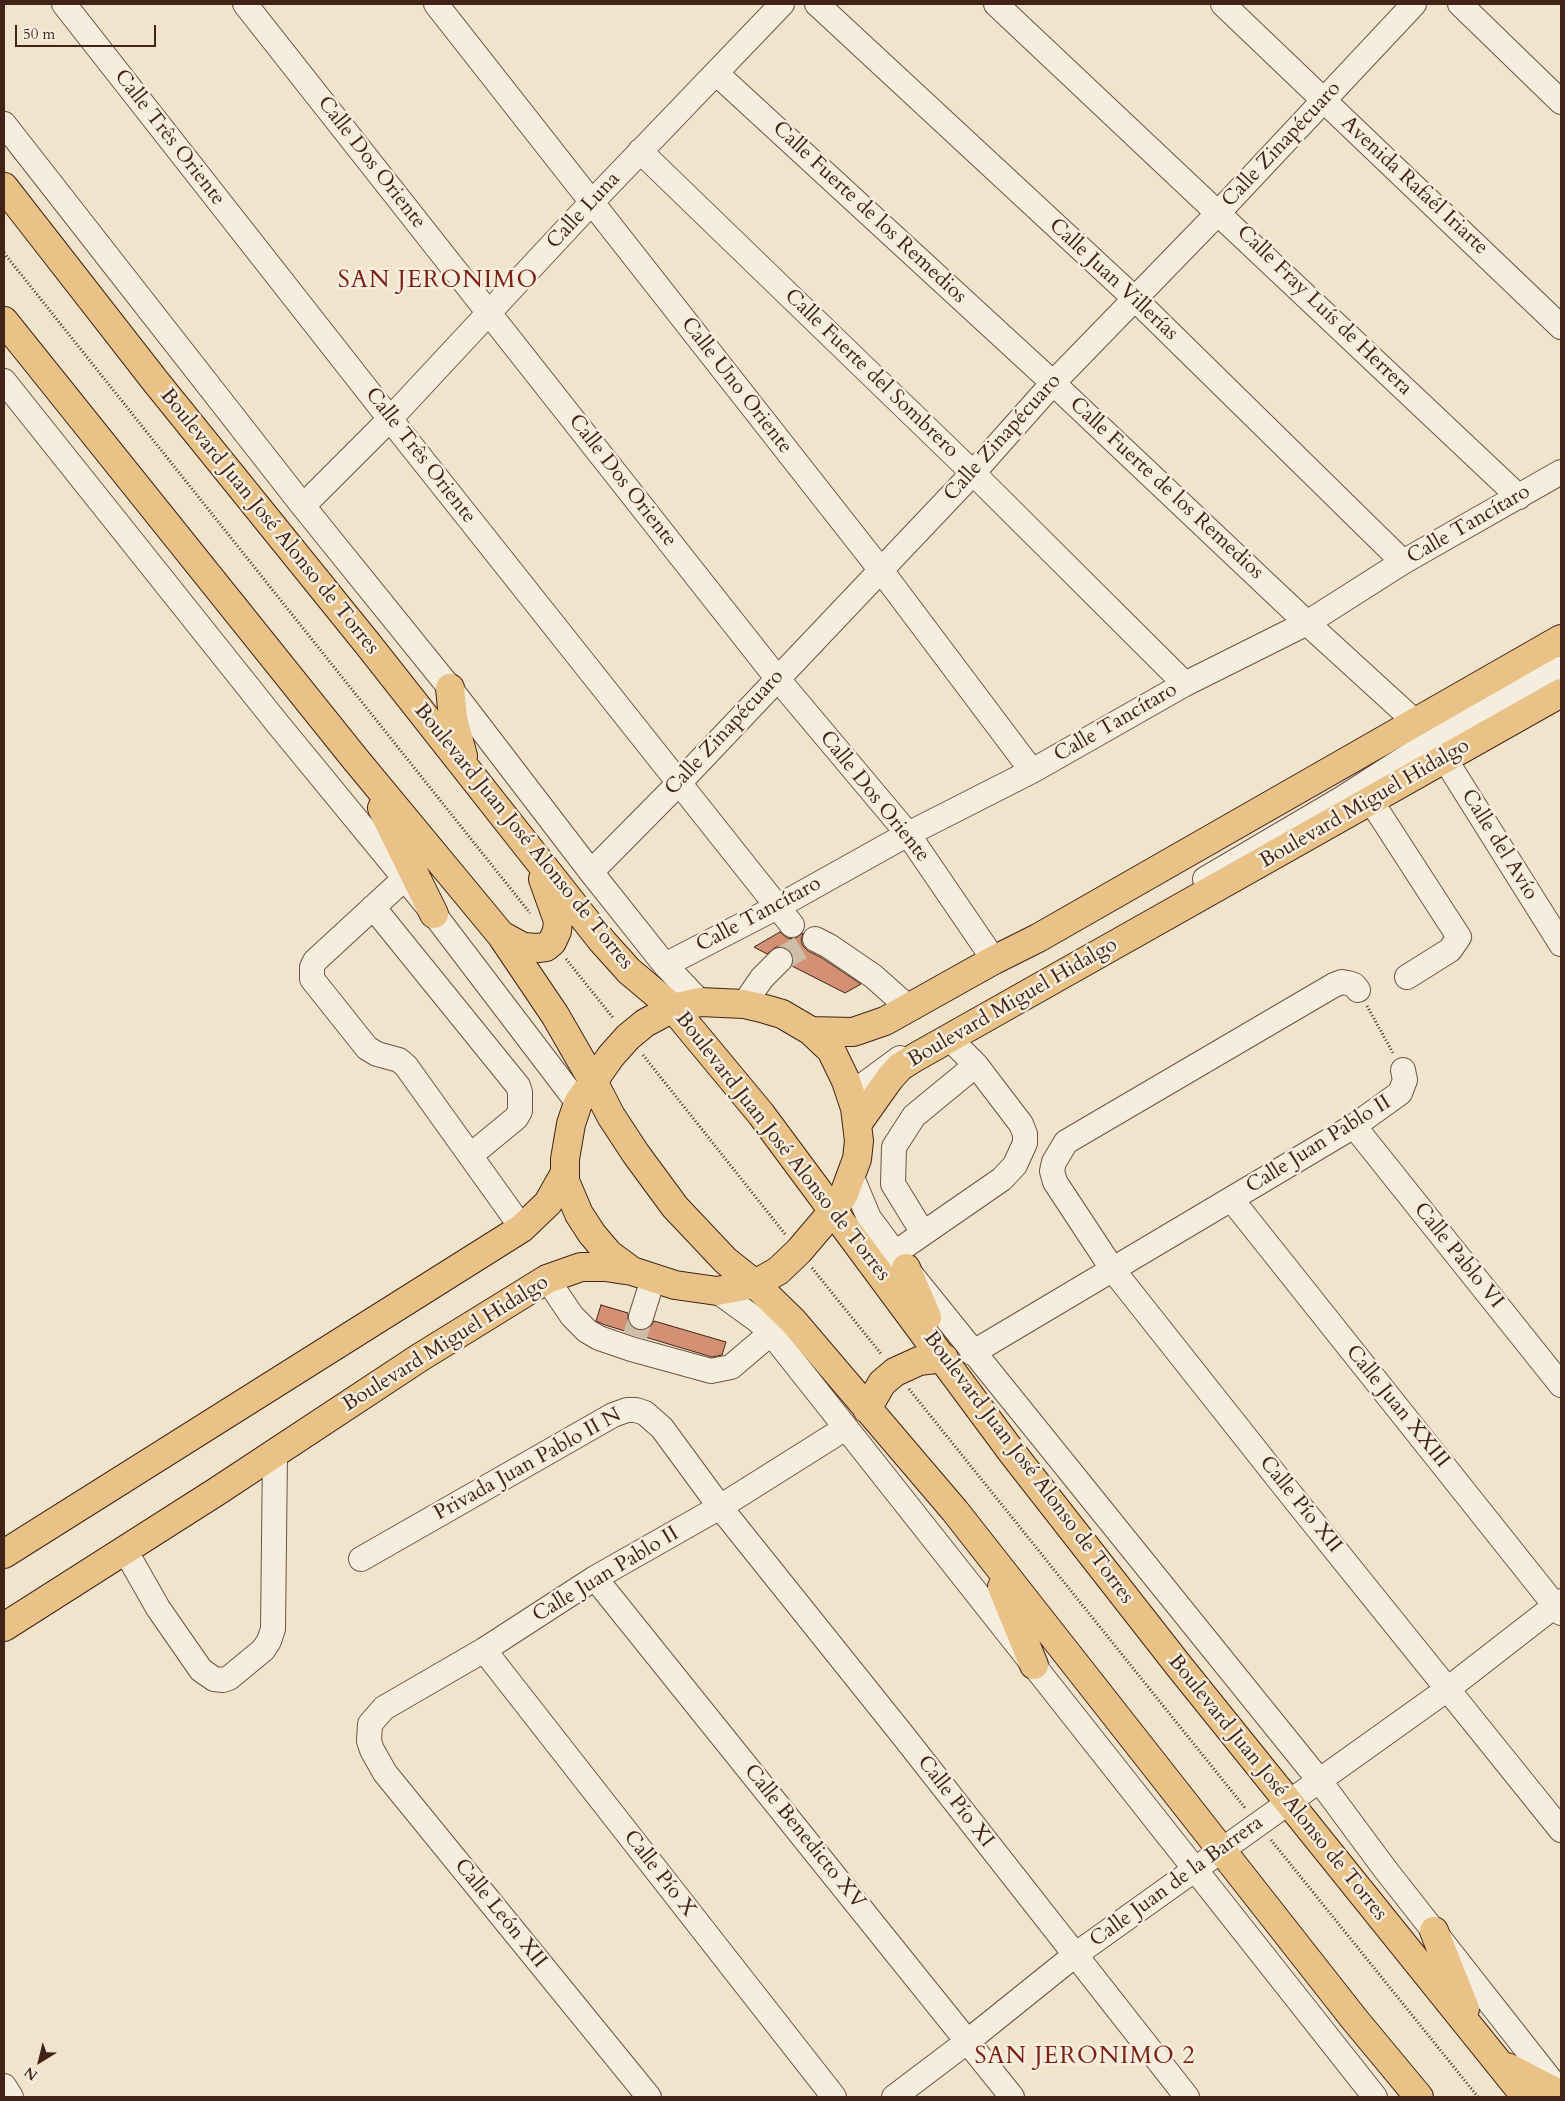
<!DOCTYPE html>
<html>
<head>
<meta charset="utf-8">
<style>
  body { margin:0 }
  #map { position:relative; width:1565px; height:2101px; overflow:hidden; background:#f0e4cc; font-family:Cardo,serif }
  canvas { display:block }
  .frame { position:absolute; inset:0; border:5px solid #412417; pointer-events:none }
  .north { position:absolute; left:15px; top:2036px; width:50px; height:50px; -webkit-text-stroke:4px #f5edde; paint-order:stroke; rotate:216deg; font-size:14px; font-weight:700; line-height:20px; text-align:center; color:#412417 }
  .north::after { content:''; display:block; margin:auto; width:18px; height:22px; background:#412417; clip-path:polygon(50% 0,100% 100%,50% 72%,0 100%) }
  .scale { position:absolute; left:15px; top:25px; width:141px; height:22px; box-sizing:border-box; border:2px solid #412417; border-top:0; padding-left:6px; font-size:15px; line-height:18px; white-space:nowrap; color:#412417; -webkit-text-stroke:4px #f5edde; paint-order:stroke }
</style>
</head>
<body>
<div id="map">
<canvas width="1565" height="2101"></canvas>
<div class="frame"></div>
<div class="north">N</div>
<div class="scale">50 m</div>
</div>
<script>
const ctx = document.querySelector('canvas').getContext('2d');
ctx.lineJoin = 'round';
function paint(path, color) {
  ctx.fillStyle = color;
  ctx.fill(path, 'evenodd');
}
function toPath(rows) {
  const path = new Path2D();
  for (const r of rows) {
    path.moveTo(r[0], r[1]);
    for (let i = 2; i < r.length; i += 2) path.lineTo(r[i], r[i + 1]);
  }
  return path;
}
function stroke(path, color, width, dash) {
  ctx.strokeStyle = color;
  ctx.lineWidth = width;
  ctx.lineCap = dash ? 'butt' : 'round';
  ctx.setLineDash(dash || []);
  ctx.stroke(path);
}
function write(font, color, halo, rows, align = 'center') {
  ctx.font = font + ' Cardo,serif';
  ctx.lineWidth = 5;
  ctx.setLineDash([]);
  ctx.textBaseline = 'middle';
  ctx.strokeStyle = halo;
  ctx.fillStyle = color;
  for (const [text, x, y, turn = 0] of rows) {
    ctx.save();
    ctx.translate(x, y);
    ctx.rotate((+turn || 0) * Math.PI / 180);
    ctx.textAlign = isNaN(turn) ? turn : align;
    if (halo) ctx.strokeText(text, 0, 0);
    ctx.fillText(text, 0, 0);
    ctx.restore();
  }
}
const building = toPath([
  [780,932,787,938,794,939,803,933,801,940,803,946,808,951,822,958,861,984,845,993,792,966,793,956,790,951,784,947,776,947,767,954,754,947,780,932],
  [601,1305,628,1313,628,1320,631,1326,637,1330,644,1330,650,1327,654,1321,726,1342,722,1355,712,1357,605,1325,596,1321,601,1305]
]);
paint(building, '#d39074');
stroke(building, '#412417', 1);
stroke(toPath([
  [780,960,815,939],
  [635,1336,641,1317]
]), '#cdbea8', 24, [24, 12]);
const minor = toPath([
  [64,4,390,419,792,925],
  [245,4,777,678,908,834,994,960],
  [436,4,880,569,1032,771],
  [817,4,1134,298,1403,562],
  [996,4,1519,497],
  [1223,4,1561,327],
  [1460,4,1561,102],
  [716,73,1053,383,1307,623,1422,728,1433,740,1561,944],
  [4,124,303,506,450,688,591,872,665,965,700,1002],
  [640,151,973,473,1185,684],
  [4,381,277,723,434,914,578,1103],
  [303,506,390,419,592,202,782,4],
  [1371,801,1459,937,1450,950,1407,977],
  [591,872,679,783,973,473,1053,383,1219,212,1414,4],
  [404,879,315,961,312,967,312,979,367,1048,377,1054,399,1060,406,1066,522,1228],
  [1205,879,1341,799,1433,740,1561,668],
  [373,907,518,1086,520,1092,520,1111,516,1118,471,1155],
  [815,939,829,946,873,976,909,1008],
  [665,965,779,906,908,834,1032,771,1185,684,1307,623,1403,562,1561,472],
  [1358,990,1354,985,1348,983,1342,982,1334,985,1066,1142,1054,1162,1052,1171,1055,1182,1113,1270,1296,1501,1561,1830],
  [744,1004,762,978,780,960],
  [851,1094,900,1058],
  [1354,1126,1561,1385],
  [851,1175,869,1218,906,1268,1319,1780,1385,1869,1561,2093],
  [1232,1200,1561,1613],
  [923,1233,893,1184,894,1147,914,1116,976,1065],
  [895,1253,1002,1179,1015,1165,1025,1143,1025,1134,1021,1124,976,1065,949,1038],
  [547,1279,572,1316,587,1331,599,1338,631,1349,711,1371,731,1367,771,1333],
  [717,1291,757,1320,771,1333,1375,2097],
  [641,1317,653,1279],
  [972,1353,1354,1126,1400,1093,1405,1080,1403,1070],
  [125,1550,158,1608,201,1670,214,1679,223,1680,229,1678,263,1650,269,1641,273,1629,275,1453],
  [361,1559,613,1415,627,1410,636,1410,645,1413,662,1428,720,1507,905,1738,1187,2097],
  [595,1578,1012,2097],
  [484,1650,834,2097],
  [4,2086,11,2097],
  [649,2097,385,1773,372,1750,369,1741,370,1724,384,1708,484,1650,595,1578,720,1507,844,1429],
  [894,2097,968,2041,1075,1955,1449,1688,1561,1601]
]);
const major = toPath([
  [4,187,156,382,367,643,602,941,629,971,673,1008,761,1114,1014,1455,1179,1666,1526,2097],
  [4,321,356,760,501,935,555,1015,593,1081,611,1116,636,1154,675,1207,726,1261,755,1284,793,1321,955,1511,1355,2020,1419,2097],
  [450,688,453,719,463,756],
  [382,808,434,914],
  [501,935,523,947,538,948,546,947,552,942,557,931,558,921,543,879],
  [858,1123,890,1078,900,1067,914,1058,1561,693],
  [906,1268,927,1317],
  [632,1271,609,1254,592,1234,579,1214,565,1181,565,1159,571,1124,578,1103,611,1056,628,1037,645,1023,673,1008,700,1002,744,1004,765,1009,782,1014,811,1031,853,1032,885,1021,994,960,1038,938,1561,639],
  [867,1409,882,1383,895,1372,919,1361,944,1358],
  [4,1554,522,1228,548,1203,565,1173],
  [1002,1587,1034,1665],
  [4,1627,216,1492,419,1358,547,1279,581,1267,605,1267,632,1271,675,1285,717,1291,755,1284,778,1271,799,1251,833,1211,844,1194,851,1175,857,1159,859,1141,855,1108,846,1081,831,1050,811,1031],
  [1434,1931,1465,2009],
  [1507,2067,1561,2095]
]);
stroke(minor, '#6d5444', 26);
stroke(major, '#412417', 30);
stroke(toPath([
  [4,253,530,913],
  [566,959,614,1019],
  [1367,1006,1393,1053],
  [643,1055,785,1234],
  [812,1268,882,1355],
  [909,1389,1246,1809],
  [1271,1840,1478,2097]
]), '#412417', 3, [1, 2.5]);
stroke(minor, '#f5edde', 24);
stroke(major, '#e8c286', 28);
write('21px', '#412417', '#f5edde', [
  ["Calle Três Oriente",169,138,52],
  ["Calle Zinapécuaro",1282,145,-47],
  ["Calle Dos Oriente",371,163,52],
  ["Avenida Rafaél Iriarte",1414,186,43],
  ["Calle Luna",584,211,-47],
  ["Calle Fuerte de los Remedios",869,213,43],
  ["Calle Juan Villerías",1113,280,43],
  ["Calle Fray Luís de Herrera",1324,311,44],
  ["Calle Fuerte del Sombrero",871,374,44],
  ["Calle Uno Oriente",736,386,52],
  ["Calle Zinapécuaro",1003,438,-48],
  ["Calle Três Oriente",420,456,52],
  ["Calle Dos Oriente",622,481,52],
  ["Calle Fuerte de los Remedios",1166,489,43],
  ["Boulevard Juan José Alonso de Torres",269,522,51],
  ["Calle Tancítaro",1469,525,-30],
  ["Calle Tancítaro",1116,723,-30],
  ["Calle Zinapécuaro",725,733,-47],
  ["Calle Dos Oriente",874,797,51],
  ["Boulevard Miguel Hidalgo",1365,804,-30],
  ["Boulevard Juan José Alonso de Torres",523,837,51],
  ["Calle del Avío",1499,845,58],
  ["Calle Tancítaro",759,915,-28],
  ["Boulevard Miguel Hidalgo",1013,1003,-30],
  ["Calle Juan Pablo II",1319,1145,-32],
  ["Boulevard Juan José Alonso de Torres",782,1147,52],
  ["Calle Pablo VI",1458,1256,51],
  ["Boulevard Miguel Hidalgo",446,1344,-32],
  ["Calle Juan XXIII",1397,1407,51],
  ["Privada Juan Pablo II N",528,1465,-29],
  ["Boulevard Juan José Alonso de Torres",1028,1468,53],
  ["Calle Pío XII",1300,1505,51],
  ["Calle Juan Pablo II",606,1575,-31],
  ["Boulevard Juan José Alonso de Torres",1277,1788,51],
  ["Calle Pío XI",955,1802,52],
  ["Calle Benedicto XV",804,1837,51],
  ["Calle Pío X",659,1874,52],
  ["Calle Juan de la Barrera",1177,1882,-36],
  ["Calle León XII",500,1914,51]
]);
ctx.letterSpacing = '1px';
write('24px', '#7a1f14', '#f5edde', [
  ["SAN JERONIMO",438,281],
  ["SAN JERONIMO 2",1085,2057]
]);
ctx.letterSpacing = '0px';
</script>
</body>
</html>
